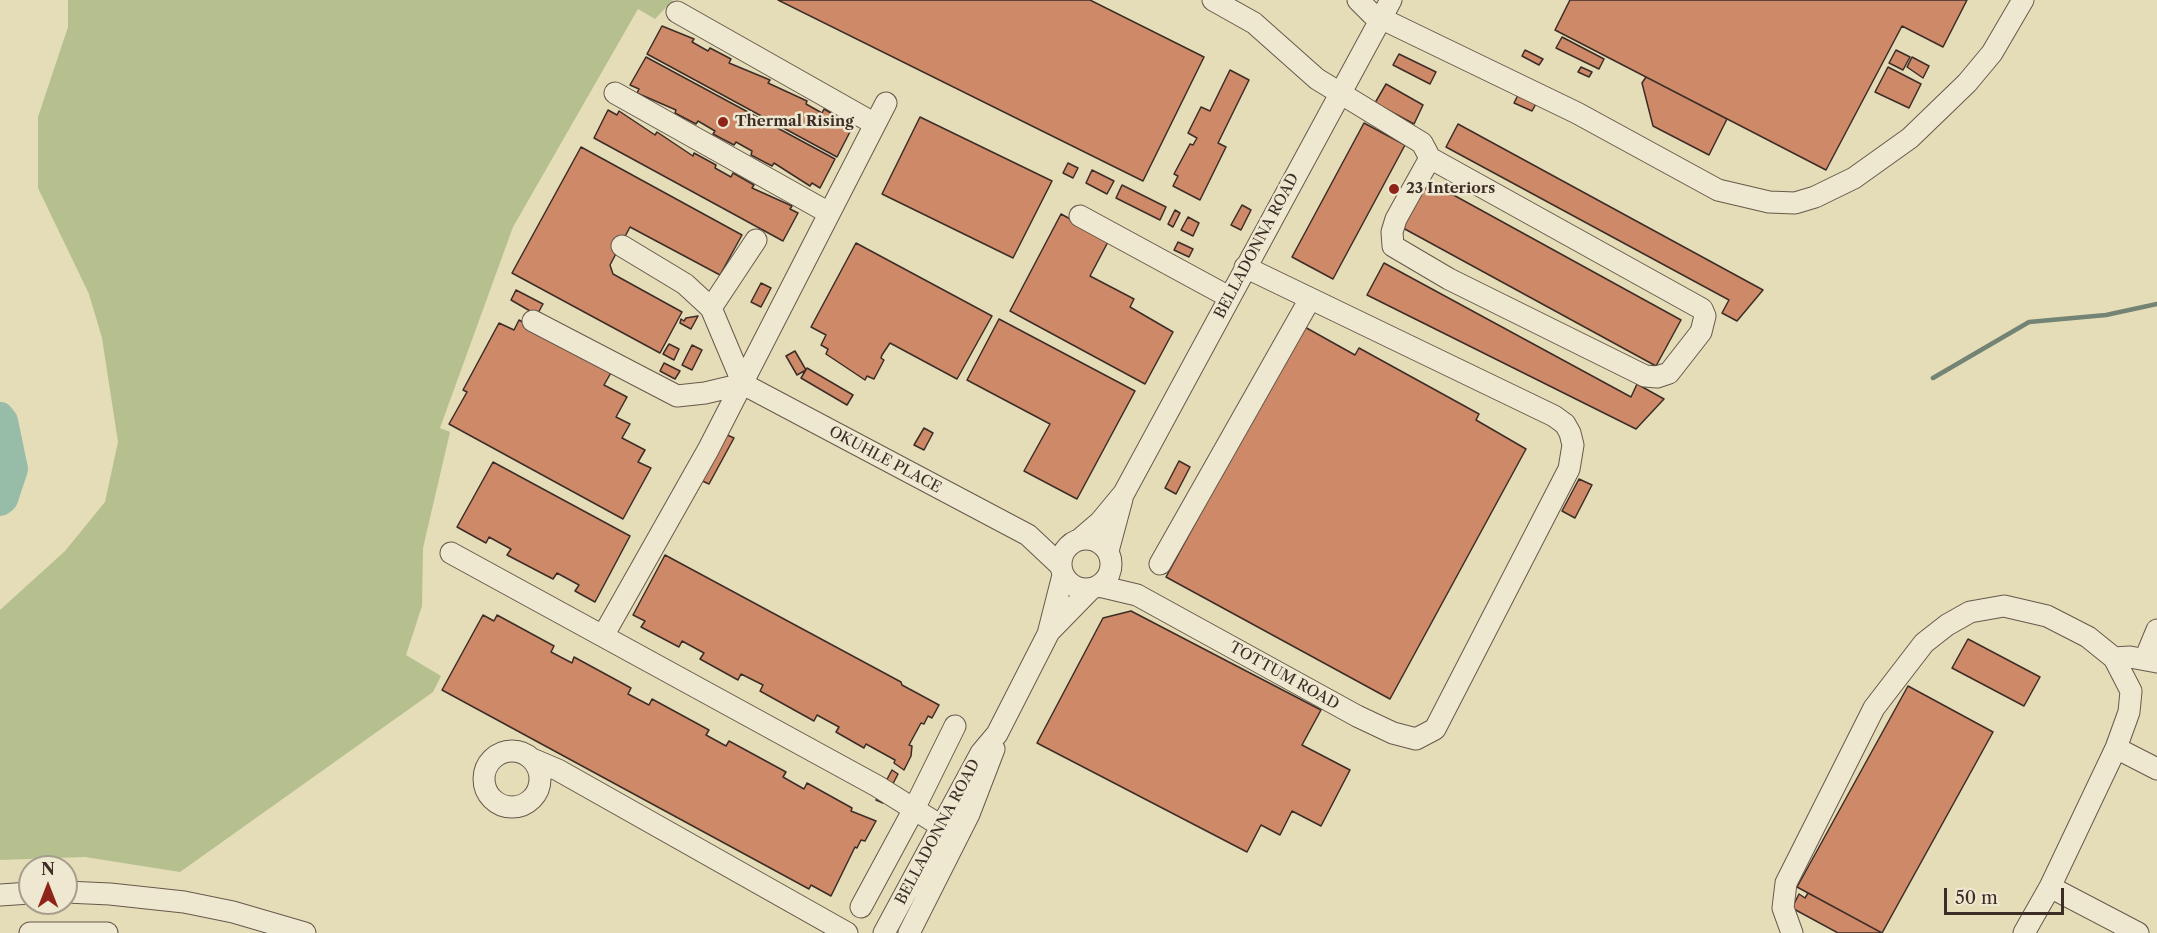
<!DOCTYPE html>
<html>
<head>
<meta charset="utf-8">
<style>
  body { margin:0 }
  #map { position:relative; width:2157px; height:933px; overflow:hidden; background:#e5dcb8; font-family:"Libre Caslon Text",serif }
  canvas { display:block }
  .north { position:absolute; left:18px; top:855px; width:60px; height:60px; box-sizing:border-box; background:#eee8d1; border:2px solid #a79d8d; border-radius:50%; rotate:0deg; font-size:16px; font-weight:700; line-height:24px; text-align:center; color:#3d2d27 }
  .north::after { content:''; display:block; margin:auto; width:21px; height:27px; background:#8f2418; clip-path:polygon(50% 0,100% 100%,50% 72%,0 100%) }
  .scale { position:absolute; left:1944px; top:888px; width:120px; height:27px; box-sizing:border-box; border:3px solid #3d2d27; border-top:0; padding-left:8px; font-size:18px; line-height:21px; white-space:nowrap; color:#3d2d27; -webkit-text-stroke:4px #eee8d1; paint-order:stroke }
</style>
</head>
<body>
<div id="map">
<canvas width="2157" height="933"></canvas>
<div class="north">N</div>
<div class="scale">50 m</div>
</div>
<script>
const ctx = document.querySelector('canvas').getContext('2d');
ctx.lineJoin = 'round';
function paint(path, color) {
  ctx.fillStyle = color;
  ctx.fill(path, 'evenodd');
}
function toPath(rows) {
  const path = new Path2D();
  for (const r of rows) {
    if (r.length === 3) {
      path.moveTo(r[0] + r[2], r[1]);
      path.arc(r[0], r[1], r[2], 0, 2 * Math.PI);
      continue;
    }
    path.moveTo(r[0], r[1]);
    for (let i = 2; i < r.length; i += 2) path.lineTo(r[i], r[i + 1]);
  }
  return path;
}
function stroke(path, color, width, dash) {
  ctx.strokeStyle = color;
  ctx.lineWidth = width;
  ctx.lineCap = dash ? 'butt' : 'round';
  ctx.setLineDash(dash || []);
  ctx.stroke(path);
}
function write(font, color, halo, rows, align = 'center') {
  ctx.font = font + ' "Libre Caslon Text",serif';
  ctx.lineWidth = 5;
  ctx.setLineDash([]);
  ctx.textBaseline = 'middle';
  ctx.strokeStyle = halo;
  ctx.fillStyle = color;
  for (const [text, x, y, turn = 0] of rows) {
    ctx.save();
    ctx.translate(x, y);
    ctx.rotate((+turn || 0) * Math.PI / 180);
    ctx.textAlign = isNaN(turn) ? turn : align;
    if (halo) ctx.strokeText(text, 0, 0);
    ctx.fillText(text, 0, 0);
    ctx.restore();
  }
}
paint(toPath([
  [68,0,673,0,655,19,638,9,513,227,440,428,450,432,423,548,422,606,406,655,441,676,433,692,180,872,85,857,0,860,0,610,65,551,105,502,118,442,102,338,89,294,38,188,38,117,68,27]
]), '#b5c08e');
stroke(toPath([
  [1933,378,2029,322,2106,315,2157,304]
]), '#738374', 4.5);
stroke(toPath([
  [0,416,4,421,14,469,4,499,0,502]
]), '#97bca8', 28);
const building = toPath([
  [778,0,1090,0,1204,57,1143,181,778,0],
  [1570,0,1967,0,1943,47,1902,26,1826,170,1555,30,1570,0],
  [662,26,694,39,692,42,708,51,710,48,731,59,729,63,770,80,768,83,807,101,806,104,822,113,824,109,845,121,844,124,852,128,837,157,647,54,662,26],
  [1562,37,1604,59,1599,69,1556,48,1562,37],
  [1525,50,1543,59,1539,65,1522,56,1525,50],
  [1896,50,1910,57,1903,70,1889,63,1896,50],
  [1399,54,1436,72,1430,84,1393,65,1399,54],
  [646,57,835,159,820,188,812,183,810,186,774,163,772,166,751,155,752,151,736,142,734,145,713,134,715,131,698,121,696,124,675,113,676,110,637,93,639,89,630,85,646,57],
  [1912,57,1929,66,1923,78,1907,67,1912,57],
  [1581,67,1592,72,1589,77,1578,72,1581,67],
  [1888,67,1921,84,1909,108,1875,92,1888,67],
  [1230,70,1249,80,1218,143,1226,147,1200,200,1173,186,1178,176,1174,174,1190,144,1193,145,1197,138,1188,133,1201,107,1210,111,1230,70],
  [1646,77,1727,119,1709,155,1653,126,1642,83,1646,77],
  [1386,84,1423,105,1414,124,1375,103,1386,84],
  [1519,93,1537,102,1532,111,1514,103,1519,93],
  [608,110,617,115,619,111,655,135,657,132,693,156,694,153,716,165,715,168,731,177,733,173,754,185,752,188,792,206,790,209,798,213,783,241,594,138,608,110],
  [920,117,1052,181,1013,258,882,194,920,117],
  [1364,123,1405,145,1333,279,1292,257,1364,123],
  [1458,124,1763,290,1737,321,1722,313,1729,300,1446,147,1458,124],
  [581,147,742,235,720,275,630,227,610,265,613,274,682,312,660,353,512,273,581,147],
  [1068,163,1078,168,1073,178,1063,173,1068,163],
  [1092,170,1114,181,1107,194,1086,183,1092,170],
  [1428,181,1681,320,1656,366,1403,228,1428,181],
  [1122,185,1166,207,1160,220,1116,198,1122,185],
  [1242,205,1251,210,1241,230,1231,225,1242,205],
  [1175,210,1180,213,1173,227,1168,224,1175,210],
  [1061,214,1109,240,1090,276,1134,299,1130,307,1173,332,1145,384,1010,311,1061,214],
  [1188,217,1199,223,1193,236,1181,230,1188,217],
  [1178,242,1193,249,1189,257,1174,250,1178,242],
  [856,243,992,316,957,379,890,343,882,355,881,358,884,360,874,379,867,376,865,380,826,354,828,349,821,345,826,335,811,327,856,243],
  [1384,263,1631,397,1637,384,1664,399,1636,429,1367,295,1384,263],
  [761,283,771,288,761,307,751,302,761,283],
  [516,290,543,304,537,315,511,300,516,290],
  [698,316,691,329,680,323,681,319,684,321,686,318,698,316],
  [999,319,1135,391,1077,499,1024,471,1050,424,967,380,999,319],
  [519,320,612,371,604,385,627,397,616,417,630,424,622,438,645,450,638,462,651,468,623,519,449,424,467,392,463,390,499,323,514,330,519,320],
  [1303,326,1355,355,1359,348,1479,414,1476,420,1526,449,1390,699,1166,577,1303,326],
  [669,344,679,349,674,360,663,354,669,344],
  [692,345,702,350,692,370,682,365,692,345],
  [795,351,806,370,797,375,786,356,795,351],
  [664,363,680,371,675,379,660,371,664,363],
  [807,368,853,395,847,405,801,378,807,368],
  [924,428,933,433,924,450,914,445,924,428],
  [725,434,734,438,709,484,698,479,725,434],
  [1179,461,1190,467,1176,494,1165,488,1179,461],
  [493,462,630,536,595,602,575,591,579,585,557,573,553,579,507,555,511,549,489,537,486,543,457,527,493,462],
  [1579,479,1592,485,1575,518,1562,511,1579,479],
  [665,555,901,682,902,685,939,705,932,718,928,716,924,724,921,723,909,745,912,746,911,756,904,770,894,763,895,760,866,744,864,748,836,732,839,727,817,715,814,721,760,691,763,685,741,674,738,680,700,659,704,653,682,641,679,647,641,627,645,621,633,615,665,555],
  [1131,611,1321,710,1302,745,1350,770,1321,826,1292,811,1280,835,1261,825,1247,852,1037,743,1103,618,1131,611],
  [483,615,494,621,497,615,554,646,551,652,572,663,574,657,631,688,628,694,649,705,652,699,709,730,706,735,726,746,729,741,786,772,783,777,804,789,807,783,852,808,851,811,876,821,865,841,861,840,857,848,855,847,831,896,811,885,809,889,442,690,483,615],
  [1968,639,2040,677,2024,706,1952,668,1968,639],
  [1908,686,1993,732,1882,933,1797,887,1908,686],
  [892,770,898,774,883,803,876,800,892,770],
  [1808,893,1882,933,1838,933,1792,908,1799,894,1805,898,1808,893]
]);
paint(building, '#ce8a68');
stroke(building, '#3d2d27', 1.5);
const minor = toPath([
  [1213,0,1254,23,1317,79,1422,143,1430,158,1702,309,1705,316,1701,332,1669,373,1657,377,1645,376,1449,279,1393,246,1392,232,1396,219,1430,158],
  [1358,0,1372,14,1577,113,1718,190,1769,202,1795,203,1815,197,1854,178,1910,138,1967,83,1992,53,2023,0],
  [677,12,875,124],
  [615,93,829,213],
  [1080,216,1229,297],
  [622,246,685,284,711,308,743,384],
  [711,308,756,240],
  [533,321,677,396,705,393,743,384],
  [743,384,1028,535,1061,566],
  [1086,564,25],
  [1079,540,1100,522,1124,493,1391,0],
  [1108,551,1122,499],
  [451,553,877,786,941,826],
  [1160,564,1310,299],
  [1099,586,1137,595,1357,716,1393,733,1416,739,1435,729,1569,469,1573,445,1570,433,1565,424,1554,416,1245,267],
  [1050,631,1091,589],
  [603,636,708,450,886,103],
  [2114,658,2130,657,2157,662],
  [2145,659,2157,630],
  [2116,748,2157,769],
  [512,779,28],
  [532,759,558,770,847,933],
  [2050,887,2138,933],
  [66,892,110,894,184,902,233,912,305,933],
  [0,895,30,893],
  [861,907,914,809,955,726],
  [30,933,107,933],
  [884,933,981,753,997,734,1048,634,1063,575],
  [909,933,969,814,994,749],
  [1792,933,1783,908,1786,883,1874,708,1924,643,1947,625,1970,612,2004,606,2047,616,2088,637,2114,658,2131,691,2129,712,2116,748,2050,887,2024,933]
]);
stroke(minor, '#67594b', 23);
stroke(minor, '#eee8d1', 21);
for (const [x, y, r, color] of [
  [723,122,6,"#8f2418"],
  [1394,189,6,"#8f2418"]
]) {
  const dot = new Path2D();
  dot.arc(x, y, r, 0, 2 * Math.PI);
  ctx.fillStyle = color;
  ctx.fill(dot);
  stroke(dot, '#eee8d1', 2);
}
write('bold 15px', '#3d2d27', '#eee8d1', [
  ["Thermal Rising",735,122],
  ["23 Interiors",1406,189]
], 'left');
write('15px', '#3d2d27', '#eee8d1', [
  ["BELLADONNA ROAD",1257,246,-62],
  ["OKUHLE PLACE",885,460,28],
  ["TOTTUM ROAD",1284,676,29],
  ["BELLADONNA ROAD",938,832,-62]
]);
</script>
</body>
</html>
